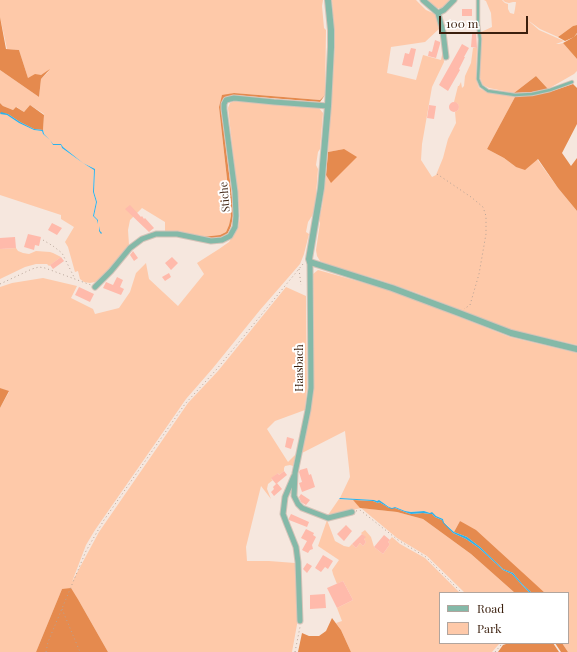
<!DOCTYPE html>
<html>
<head>
<meta charset="utf-8">
<style>
  body { margin:0 }
  #map { position:relative; width:577px; height:652px; overflow:hidden; background:#f6e7de; font-family:"Playfair Display",serif }
  canvas { display:block }
  .legend { position:absolute; left:439px; top:592px; width:130px; height:52px; box-sizing:border-box; background:#fff; border:1px solid #b1a59e; margin:0; padding:5px 7px; list-style:none; font-size:12px; color:#3b1f0d }
  .legend li { display:flex; align-items:center; gap:8px; height:20px }
  .legend b { width:20px; border:1px solid #b1a59e }
  .scale { position:absolute; left:439px; top:16px; width:89px; height:18px; box-sizing:border-box; border:2px solid #3b1f0d; border-top:0; padding-left:5px; font-size:12px; line-height:14px; white-space:nowrap; color:#3b1f0d; -webkit-text-stroke:3px #fff; paint-order:stroke }
</style>
</head>
<body>
<div id="map">
<canvas width="577" height="652"></canvas>
<ul class="legend">
<li><b style="height:5px;background:#84b9a8"></b>Road</li>
<li><b style="height:11px;background:#fec9a9"></b>Park</li>
</ul>
<div class="scale">100 m</div>
</div>
<script>
const ctx = document.querySelector('canvas').getContext('2d');
ctx.lineJoin = 'round';
function paint(path, color) {
  ctx.fillStyle = color;
  ctx.fill(path, 'evenodd');
}
function toPath(rows) {
  const path = new Path2D();
  for (const r of rows) {
    if (r.length === 3) {
      path.moveTo(r[0] + r[2], r[1]);
      path.arc(r[0], r[1], r[2], 0, 2 * Math.PI);
      continue;
    }
    path.moveTo(r[0], r[1]);
    for (let i = 2; i < r.length; i += 2) path.lineTo(r[i], r[i + 1]);
  }
  return path;
}
function stroke(path, color, width, dash) {
  ctx.strokeStyle = color;
  ctx.lineWidth = width;
  ctx.lineCap = dash ? 'butt' : 'round';
  ctx.setLineDash(dash || []);
  ctx.stroke(path);
}
function write(font, color, halo, rows, align = 'center') {
  ctx.font = font + ' "Playfair Display",serif';
  ctx.lineWidth = 4;
  ctx.setLineDash([]);
  ctx.textBaseline = 'middle';
  ctx.strokeStyle = halo;
  ctx.fillStyle = color;
  for (const [text, x, y, turn = 0] of rows) {
    ctx.save();
    ctx.translate(x, y);
    ctx.rotate((+turn || 0) * Math.PI / 180);
    ctx.textAlign = isNaN(turn) ? turn : align;
    if (halo) ctx.strokeText(text, 0, 0);
    ctx.fillText(text, 0, 0);
    ctx.restore();
  }
}
paint(toPath([
  [0,0,323,0,322,6,324,28,326,30,325,95,320,100,234,93,222,96,219,107,231,216,229,225,226,232,220,235,202,237,179,231,165,231,165,222,142,208,130,220,128,230,129,245,109,269,102,277,95,282,90,283,84,282,80,279,78,271,75,272,68,247,65,242,74,227,61,219,61,215,0,195,0,114,1,113,7,115,19,123,34,130,42,131,43,134,50,140,53,145,61,145,62,148,83,163,94,170,93,192,96,202,93,216,97,220,98,224,100,226,99,231,100,231,100,226,98,224,98,220,94,216,97,202,94,192,95,169,83,163,63,147,61,144,53,144,50,140,44,134,43,130,44,114,30,105,24,112,17,107,13,110,3,106,0,103,0,70,39,97,41,79,49,71,41,75,28,78,19,50,7,49,0,17],
  [332,0,416,0,426,10,435,14,440,28,425,42,391,47,387,73,416,80,423,55,441,60,443,50,444,62,432,87,422,144,421,160,432,177,436,175,443,158,448,139,456,123,455,112,458,110,459,107,458,104,454,102,458,86,459,86,461,82,462,88,464,86,465,76,471,63,473,48,477,48,476,79,479,88,487,92,515,97,487,149,504,158,516,167,537,159,558,188,577,211,577,345,512,330,417,293,377,279,338,268,320,261,317,256,316,250,320,223,319,219,322,207,326,175,331,182,344,149,328,152,335,46],
  [427,0,451,0,445,6,442,8,437,8],
  [484,0,502,0,505,3,508,4,508,9,510,13,514,14,515,9,539,30,564,41,556,44,559,44,563,43,577,59,577,71,574,74,548,89,536,76,514,93,489,88,483,85,480,78,481,32,492,27,491,13,486,1],
  [503,0,577,0,577,25,573,26,558,37,540,29,529,21,515,9,516,2,513,2,509,3,505,2],
  [235,101,319,108,323,113,320,149,318,152,316,165,318,169,315,207,312,216,308,222,306,232,309,234,304,254,300,264,260,310,213,368,186,399,95,530,86,545,72,582,99,532,188,403,218,371,286,287,306,296,307,388,305,410,275,421,267,429,288,462,296,454,293,466,290,465,285,466,284,468,284,471,279,475,278,473,271,479,273,480,268,484,267,489,271,499,261,486,246,547,247,561,269,561,295,563,298,619,292,652,108,652,79,601,62,589,36,652,0,652,0,408,9,392,0,388,0,287,12,283,43,278,77,286,71,298,93,309,95,314,119,308,130,292,136,273,146,263,149,279,178,306,204,274,197,263,219,249,229,242,238,228,240,217,239,205,228,108,230,103],
  [16,248,18,251,23,253,29,254,36,251,50,252,53,253,61,257,49,266,47,264,36,264,25,267,0,279,0,249],
  [318,270,393,291,510,337,577,353,577,652,568,652,562,643,568,643,568,593,545,593,460,521,454,532,444,522,443,519,430,513,424,511,411,512,405,511,395,507,392,508,389,507,387,505,374,500,340,498,350,477,345,431,302,453,314,388,313,274],
  [339,499,353,500,361,508,397,512,423,519,471,554,515,593,465,593,427,556,397,538,361,508,335,514,328,515],
  [327,520,335,541,344,546,349,547,352,544,356,548,360,543,363,546,366,542,364,539,365,537,361,533,365,530,371,537,374,547,383,554,390,544,388,542,392,537,400,544,425,558,460,593,440,593,440,643,499,644,492,652,351,652,341,630,336,623,342,621,337,608,353,600,343,581,337,584,333,574,332,570,339,560,318,546]
]), '#fec9a9');
paint(toPath([
  [0,17,6,49,19,50,28,78,35,74,41,75,50,69,41,79,39,97,0,70],
  [577,25,577,33,574,37,565,41,558,37,573,26],
  [577,34,577,59,563,43,574,37],
  [536,76,548,89,532,92,514,93],
  [573,84,577,88,577,124,562,153,571,166,577,158,577,211,558,188,538,159,525,170,516,167,504,158,487,149,515,97,549,92],
  [234,93,320,100,325,95,320,102,234,95,224,98,221,107,233,206,233,216,231,226,228,233,221,238,211,239,202,237,220,235,226,232,229,225,231,216,230,206,219,107,222,95],
  [0,103,3,106,13,110,16,107,24,112,30,105,44,115,43,130,34,129,20,122,8,114,0,113],
  [344,149,357,157,331,183,326,175,328,152],
  [0,388,9,391,0,408],
  [353,500,373,501,378,503,379,502,386,506,389,508,395,508,405,512,411,514,423,513,430,514,432,514,435,517,442,520,453,533,466,539,479,548,503,570,512,574,522,585,530,593,515,593,471,554,423,519,397,512,360,508],
  [460,521,476,530,545,593,532,593,523,585,513,573,503,569,480,547,467,537,454,532],
  [71,588,79,601,108,652,36,652,62,589],
  [332,618,341,630,351,652,298,652,302,633,309,636,319,636,326,631],
  [509,643,553,643,559,652,498,652,503,645],
  [555,643,562,643,568,652,561,652]
]), '#e58a4e');
paint(toPath([
  [1,112,8,114,20,122,34,129,43,130,44,134,50,140,53,144,61,144,63,147,83,163,95,169,94,192,97,202,94,216,98,220,98,224,100,226,100,231,102,233,101,234,99,231,100,226,98,224,97,220,93,216,96,202,93,192,94,170,83,163,62,148,61,145,53,145,50,140,43,134,42,131,34,130,19,123,7,115,0,114],
  [340,498,374,500,377,501,379,500,389,507,392,508,395,507,405,511,411,512,424,511,430,513,432,512,436,516,443,519,444,523,454,532,467,537,480,547,503,569,513,573,523,585,532,593,530,593,522,585,512,574,503,570,479,548,466,539,453,533,443,523,442,520,435,517,432,514,430,514,423,513,411,514,405,512,395,508,392,509,389,508,386,506,379,502,378,503,373,501,339,499]
]), '#2eb1e9');
paint(toPath([
  [462,9,472,9,472,16,462,16],
  [473,32,476,32,477,48,471,47,472,35],
  [435,40,440,42,440,44,436,58,428,56,429,51,432,52],
  [462,44,469,48,464,57,465,57,459,69,460,70,448,91,439,85],
  [411,48,416,49,412,67,402,65,405,53,409,54],
  [454,107,5],
  [429,105,436,106,434,119,427,118],
  [130,205,141,217,142,216,144,219,145,218,154,228,149,232,125,209],
  [52,223,62,228,57,235,48,230],
  [28,234,41,237,39,246,35,245,34,250,24,247],
  [15,237,16,248,0,249,0,238],
  [133,251,138,258,134,261,130,255],
  [61,257,64,261,53,269,50,265],
  [172,257,178,263,171,270,165,263],
  [169,273,171,277,165,281,162,277],
  [117,277,123,280,120,287,124,289,121,295,103,288,106,282,113,285],
  [79,287,94,294,90,302,75,295],
  [287,437,294,439,291,449,285,447],
  [307,468,309,475,311,474,315,487,302,492,299,483,302,482,299,472,300,470],
  [284,471,287,475,276,484,271,478,278,473,279,475],
  [277,483,282,489,274,496,271,492,274,489,273,487],
  [301,494,310,500,306,505,301,502,299,497],
  [291,514,309,522,307,527,289,520,289,518],
  [346,525,352,531,344,541,337,534],
  [306,529,314,533,313,535,316,537,312,545,313,549,310,550,308,553,302,550,307,541,301,538],
  [362,534,366,537,364,539,366,542,363,546,360,543,356,548,352,544],
  [384,535,390,540,388,542,390,544,383,554,374,547],
  [323,555,333,561,328,569,325,567,321,572,315,568],
  [307,563,312,566,307,573,303,569],
  [343,581,353,600,337,608,327,588],
  [325,594,326,608,310,609,310,595]
]), '#ffbaab');
const service = toPath([
  [478,0,478,24,480,39,478,79,481,86,488,91,515,95,532,94,550,90,572,82]
]);
const minor = toPath([
  [423,0,438,13,443,32,446,57],
  [438,13,444,10,454,0],
  [310,262,311,388,308,410,295,473,294,496,298,504,302,508,328,518,352,512],
  [95,287,111,271,130,248,142,239,156,234,177,234,211,241,222,240,230,236,235,227,236,216,235,192,224,109,224,104,226,100,234,98,274,102,328,106],
  [294,476,285,497,283,514,286,522,296,547,298,562,300,621]
]);
const tertiary = toPath([
  [328,0,331,30,331,47,328,106,321,188,309,259,310,262,392,288,459,313,511,333,577,349]
]);
stroke(service, '#d4c3b8', 4.5);
stroke(minor, '#d4c3b8', 7);
stroke(tertiary, '#d4c3b8', 8);
stroke(toPath([
  [437,174,471,197,483,207,486,216,486,234,479,274,470,305,464,309],
  [43,240,53,246,62,253,75,279],
  [299,269,301,285],
  [0,284,32,269,39,267,45,268,91,285],
  [356,511,360,510,398,540,426,557,462,593],
  [62,609,80,652],
  [46,652,48,642,86,551,104,520,185,404,216,370,303,264],
  [295,652,300,627],
  [495,652,501,645,501,643]
]), '#b6a397', 1, [1, 3]);
stroke(service, '#84b9a8', 2.5);
stroke(minor, '#84b9a8', 5);
stroke(tertiary, '#84b9a8', 6);
write('11px', '#3b1f0d', '#fff', [
  ["Stiche",225,197,-95],
  ["Haasbach",300,368,-90]
]);
</script>
</body>
</html>
